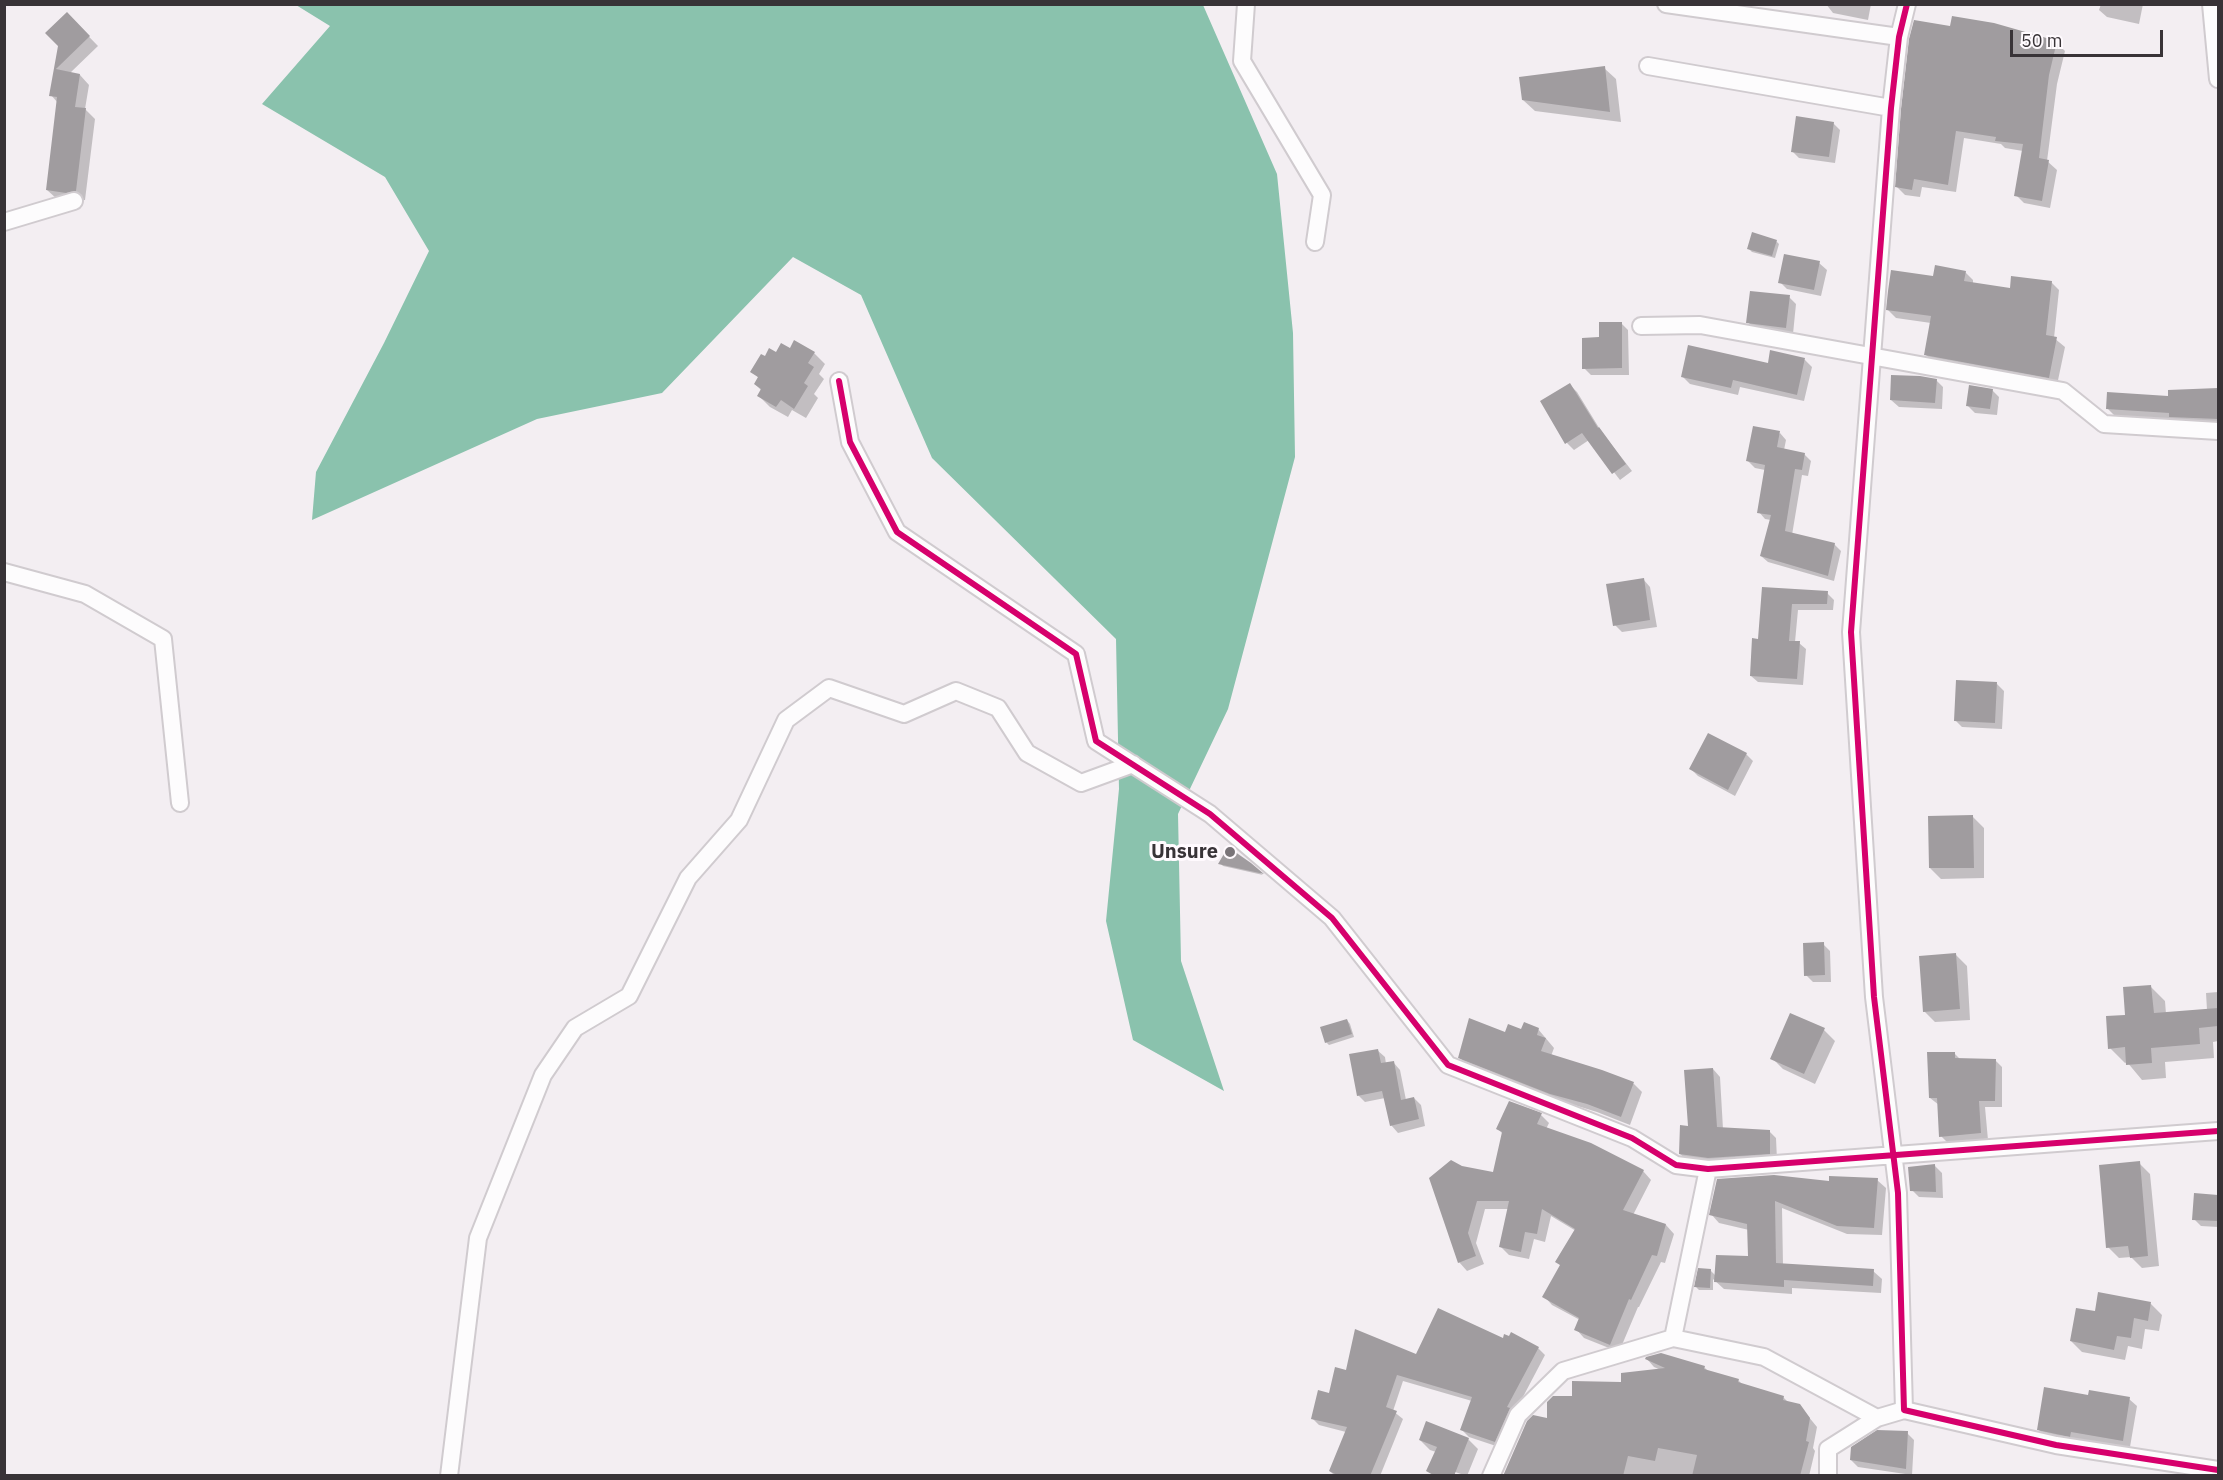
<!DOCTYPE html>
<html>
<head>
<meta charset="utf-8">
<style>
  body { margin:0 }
  #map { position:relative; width:2223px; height:1480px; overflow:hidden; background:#f3eef2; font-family:"IBM Plex Sans",sans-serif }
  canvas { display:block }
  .frame { position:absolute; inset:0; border:6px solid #383337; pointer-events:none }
  .scale { position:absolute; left:2010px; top:30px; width:153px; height:27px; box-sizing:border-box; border:3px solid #383337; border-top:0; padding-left:8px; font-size:18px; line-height:21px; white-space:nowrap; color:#383337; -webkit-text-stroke:4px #fffafe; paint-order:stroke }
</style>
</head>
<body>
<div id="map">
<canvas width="2223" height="1480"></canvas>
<div class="frame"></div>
<div class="scale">50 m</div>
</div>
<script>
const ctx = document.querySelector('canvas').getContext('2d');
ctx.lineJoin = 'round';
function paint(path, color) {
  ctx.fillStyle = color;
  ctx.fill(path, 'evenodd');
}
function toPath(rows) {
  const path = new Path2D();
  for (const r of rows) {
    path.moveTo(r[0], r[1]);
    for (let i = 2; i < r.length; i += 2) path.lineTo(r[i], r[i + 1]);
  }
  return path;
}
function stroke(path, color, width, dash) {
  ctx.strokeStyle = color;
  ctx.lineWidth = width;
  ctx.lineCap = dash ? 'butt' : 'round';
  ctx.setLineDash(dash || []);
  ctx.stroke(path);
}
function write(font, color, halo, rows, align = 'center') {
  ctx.font = font + ' "IBM Plex Sans",sans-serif';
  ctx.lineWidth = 6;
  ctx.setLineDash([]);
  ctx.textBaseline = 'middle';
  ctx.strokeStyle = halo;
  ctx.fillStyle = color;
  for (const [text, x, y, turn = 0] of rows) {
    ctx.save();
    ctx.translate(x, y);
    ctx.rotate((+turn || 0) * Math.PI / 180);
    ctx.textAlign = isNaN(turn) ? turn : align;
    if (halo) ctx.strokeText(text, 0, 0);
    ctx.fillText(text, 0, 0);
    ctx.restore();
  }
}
paint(toPath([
  [296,5,1203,5,1277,174,1293,333,1295,457,1228,709,1178,814,1181,961,1224,1091,1133,1040,1106,921,1119,789,1116,639,932,458,861,295,793,257,662,393,537,419,312,520,316,472,384,343,429,251,385,177,262,104,330,26]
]), '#8ac2ad');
paint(toPath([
  [1826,4,1871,4,1868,20,1833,13],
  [2101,4,2143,4,2139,24,2107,17,2099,10],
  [67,14,98,46,70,73,80,75,89,85,85,109,95,119,85,200,76,201,57,199,47,190,58,103,51,95],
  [2056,42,2065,51,2057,84,2047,161,2057,170,2050,208,2024,203,2016,195,2023,151,2005,148,2001,144,1964,138,1956,192,1922,187,1920,197,1905,195,1897,187,1903,109],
  [1604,68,1616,79,1621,122,1535,111,1523,100],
  [1833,123,1840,130,1835,163,1799,158,1792,151],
  [1776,241,1779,244,1775,258,1752,252,1749,249],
  [1819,263,1827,270,1821,296,1787,289,1780,282],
  [1965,272,1973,280,1973,284,2011,290,2051,282,2059,290,2054,338,2065,347,2057,385,1934,363,1926,355,1931,323,1896,318,1888,310,1934,277],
  [1789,297,1796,304,1793,334,1755,329,1748,322],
  [1621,323,1628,330,1629,375,1591,375,1584,368,1601,339],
  [790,350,814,353,825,364,819,374,824,379,814,394,818,398,806,418,792,410,788,417,770,407,759,396,762,391,755,384,759,378,752,372,765,358],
  [1772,352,1805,360,1812,367,1804,401,1740,387,1738,395,1690,384,1683,377,1769,365],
  [1936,380,1943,387,1942,409,1899,407,1891,400],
  [1570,385,1577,392,1601,431,1632,471,1620,480,1589,440,1574,450,1567,443],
  [1992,390,1999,397,1997,415,1975,413,1968,406],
  [2218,390,2218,428,2117,418,2107,408,2170,398,2170,391],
  [1780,433,1786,440,1784,450,1804,454,1811,461,1808,476,1802,475,1792,535,1834,544,1841,551,1834,581,1768,562,1761,556,1771,520,1765,519,1759,512,1765,470,1755,468,1748,461],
  [1643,579,1650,587,1657,627,1622,632,1615,625],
  [1764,588,1827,593,1834,600,1833,610,1798,610,1795,642,1799,643,1806,649,1803,685,1758,682,1751,676,1760,640],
  [1997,684,2004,691,2002,729,1962,727,1955,720],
  [1746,754,1753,761,1735,796,1698,776,1691,769],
  [1973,817,1984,828,1984,878,1941,879,1930,868],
  [1228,849,1263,875,1223,866,1220,863],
  [1823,944,1830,951,1831,982,1813,982,1806,975],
  [1956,955,1967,966,1970,1020,1935,1022,1924,1011],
  [2150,986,2165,1001,2166,1014,2207,1010,2206,993,2218,992,2218,1041,2213,1042,2214,1058,2165,1062,2166,1078,2142,1080,2127,1062,2125,1063,2110,1048,2127,1016],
  [1791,1015,1824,1030,1835,1041,1815,1084,1783,1069,1772,1058],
  [1347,1020,1350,1024,1354,1037,1329,1045,1326,1042],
  [1538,1029,1554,1048,1551,1056,1601,1071,1634,1084,1642,1092,1630,1125,1597,1112,1561,1101,1468,1066,1459,1057,1506,1034],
  [1377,1050,1385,1057,1386,1064,1393,1062,1400,1070,1406,1100,1414,1098,1421,1105,1425,1126,1398,1133,1391,1125,1385,1098,1365,1102,1358,1095],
  [1954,1053,1961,1060,1995,1060,2002,1067,2002,1107,1985,1107,1988,1140,1948,1143,1941,1136,1939,1105,1930,1098],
  [1713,1069,1720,1077,1723,1129,1769,1131,1776,1138,1777,1160,1688,1161,1680,1154],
  [1541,1115,1549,1123,1546,1129,1643,1171,1651,1180,1633,1215,1666,1225,1674,1234,1665,1263,1661,1262,1639,1307,1638,1307,1619,1352,1584,1338,1576,1329,1580,1320,1552,1305,1544,1296,1561,1266,1576,1231,1551,1216,1545,1242,1534,1239,1529,1259,1509,1255,1500,1246,1509,1209,1485,1209,1476,1243,1484,1264,1467,1271,1459,1262,1462,1168,1494,1173,1503,1134,1498,1129],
  [2139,1163,2150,1174,2159,1266,2142,1268,2131,1257,2119,1258,2108,1247],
  [1935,1166,1942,1173,1943,1198,1919,1197,1912,1190],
  [1877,1180,1886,1188,1882,1235,1847,1234,1782,1208,1783,1265,1873,1271,1882,1279,1881,1293,1792,1288,1792,1294,1724,1289,1713,1279,1713,1290,1699,1290,1696,1287,1710,1270,1716,1276,1749,1258,1749,1230,1719,1223,1711,1214,1830,1183],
  [2195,1195,2218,1196,2218,1227,2201,1226,2194,1219],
  [2151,1304,2162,1315,2159,1331,2145,1329,2142,1349,2128,1346,2125,1360,2082,1352,2071,1341,2096,1313],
  [1504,1340,1538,1348,1545,1355,1514,1414,1502,1448,1469,1437,1462,1430,1472,1401,1403,1381,1393,1411,1403,1419,1380,1476,1335,1476,1330,1471,1346,1432,1319,1425,1312,1418,1347,1372,1417,1356],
  [1647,1359,1704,1367,1709,1372,1738,1380,1743,1385,1783,1397,1788,1402,1799,1405,1817,1427,1813,1448,1815,1451,1809,1476,1503,1476,1548,1420,1573,1398,1622,1384,1661,1370,1654,1367],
  [2089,1397,2129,1399,2137,1406,2130,1447,2078,1439,2077,1443,2045,1436,2038,1429],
  [1907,1433,1914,1440,1912,1475,1858,1467,1851,1460],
  [1468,1439,1478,1449,1467,1476,1443,1468,1436,1452,1430,1450,1420,1440]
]), '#0003');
paint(toPath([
  [67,12,90,36,56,69,80,74,75,107,86,108,76,191,66,193,46,190,57,97,49,96,58,46,45,33],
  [1952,16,1994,23,2057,41,2049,75,2039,158,2049,160,2042,201,2014,196,2023,144,1995,141,1996,137,1956,131,1948,185,1914,179,1912,190,1895,187,1901,109,1909,39,1914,20,1950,26],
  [1605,66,1610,112,1522,100,1519,77],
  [1796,116,1834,122,1829,157,1791,152],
  [1752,232,1777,240,1772,256,1747,249],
  [1784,254,1820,261,1814,290,1778,283],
  [1935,265,1966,271,1964,281,2010,288,2011,276,2052,281,2046,335,2057,337,2049,378,1924,355,1931,316,1886,310,1888,291,1891,270,1933,276],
  [1750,291,1790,295,1786,328,1746,323],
  [1599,322,1622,322,1622,368,1582,369,1582,338,1599,337],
  [794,340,815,352,808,363,814,367,804,383,808,386,794,409,781,400,776,407,757,396,761,389,754,384,758,377,750,372,761,354,765,356,769,348,776,352,781,343,790,348],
  [1688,345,1768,363,1770,350,1805,358,1797,395,1733,380,1731,388,1681,377],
  [1891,375,1920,376,1937,379,1935,403,1890,400],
  [1570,383,1598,428,1599,427,1626,464,1612,474,1582,433,1565,444,1540,401],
  [1969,385,1993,389,1990,409,1966,406],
  [2218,388,2218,419,2169,417,2169,413,2106,409,2107,392,2168,396,2168,390],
  [1753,426,1780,431,1777,447,1805,453,1802,470,1795,469,1785,531,1835,543,1828,576,1760,556,1771,515,1757,513,1765,465,1746,461],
  [1644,578,1650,620,1613,626,1606,584],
  [1762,587,1828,591,1827,604,1792,604,1789,641,1800,641,1797,679,1750,676,1752,638,1758,639],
  [1956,680,1997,682,1995,723,1954,721],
  [1708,733,1747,753,1728,790,1689,769],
  [1973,815,1974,868,1929,868,1928,816],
  [1228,847,1251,863,1264,874,1218,864],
  [1824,942,1825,975,1804,976,1803,943],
  [1956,953,1960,1009,1923,1012,1919,956],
  [2151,985,2154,1013,2218,1008,2218,1026,2199,1028,2200,1044,2151,1048,2152,1063,2126,1065,2125,1047,2108,1049,2106,1016,2125,1015,2123,987],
  [1790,1013,1825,1028,1804,1074,1770,1059],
  [1469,1018,1505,1032,1508,1024,1521,1029,1524,1022,1539,1028,1537,1035,1546,1038,1541,1051,1602,1070,1634,1082,1621,1117,1587,1104,1550,1094,1458,1058],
  [1347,1019,1352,1034,1325,1043,1320,1027],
  [1378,1049,1381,1063,1394,1061,1401,1100,1414,1097,1419,1119,1390,1126,1382,1091,1357,1096,1349,1054],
  [1927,1052,1955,1052,1955,1058,1996,1059,1995,1101,1979,1101,1981,1133,1939,1137,1937,1098,1929,1098],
  [1713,1068,1717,1127,1770,1130,1770,1154,1708,1158,1679,1154,1680,1125,1688,1126,1684,1070],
  [1509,1101,1542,1113,1537,1124,1591,1143,1644,1170,1623,1210,1666,1224,1657,1256,1652,1255,1631,1300,1629,1299,1610,1345,1574,1330,1579,1318,1542,1297,1560,1265,1555,1262,1575,1229,1542,1209,1537,1234,1525,1232,1521,1252,1499,1247,1509,1201,1477,1201,1468,1233,1476,1256,1458,1263,1429,1178,1451,1160,1462,1166,1493,1172,1502,1132,1496,1129],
  [2140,1161,2148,1256,2130,1258,2128,1246,2106,1248,2099,1165],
  [1935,1164,1936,1192,1910,1191,1908,1167],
  [1774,1175,1829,1181,1829,1176,1878,1178,1874,1228,1837,1226,1775,1201,1776,1263,1874,1269,1873,1286,1784,1280,1784,1287,1714,1282,1716,1255,1748,1256,1747,1224,1709,1215,1717,1179],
  [2194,1193,2218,1195,2218,1221,2192,1220],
  [1698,1268,1711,1269,1710,1288,1694,1287],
  [2098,1292,2151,1302,2148,1321,2134,1318,2131,1338,2117,1336,2114,1350,2070,1341,2076,1308,2095,1311],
  [1438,1308,1503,1338,1504,1334,1509,1336,1511,1332,1539,1347,1507,1407,1510,1408,1495,1442,1460,1430,1472,1397,1397,1375,1386,1407,1397,1411,1370,1476,1339,1476,1329,1471,1347,1427,1311,1419,1318,1390,1329,1393,1335,1367,1346,1370,1355,1329,1416,1354],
  [1661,1353,1705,1366,1704,1369,1739,1379,1738,1382,1784,1396,1783,1400,1800,1404,1810,1418,1806,1441,1809,1442,1800,1476,1692,1476,1697,1455,1658,1448,1655,1461,1628,1456,1623,1476,1503,1476,1527,1421,1533,1415,1547,1418,1547,1402,1553,1396,1572,1396,1572,1381,1621,1382,1621,1373,1665,1368,1645,1359,1646,1357],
  [2044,1387,2088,1395,2089,1390,2130,1397,2123,1441,2071,1432,2070,1437,2037,1430],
  [1426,1421,1469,1438,1454,1476,1435,1476,1426,1471,1437,1447,1419,1440],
  [1877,1430,1908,1431,1906,1469,1850,1460,1851,1447]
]), '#a09c9f');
const street = toPath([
  [1246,4,1242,61,1322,195,1315,242],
  [1666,4,1899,37],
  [1907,4,1899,37,1891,108,1851,632,1874,997,1898,1193,1904,1410,2056,1445,2218,1470],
  [2211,4,2218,79],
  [1648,66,1891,108],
  [4,222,74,201],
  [1641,326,1700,325,2063,391,2104,424,2218,431],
  [839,381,850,442,897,532,1076,654,1096,741,1210,814,1332,918,1448,1065,1632,1138,1676,1165,1708,1169,2218,1131],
  [4,572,85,594,163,639,180,803],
  [1673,1338,1764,1357,1877,1418],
  [449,1476,478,1238,543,1075,575,1028,629,996,688,878,739,820,786,720,829,688,904,714,956,691,998,708,1027,753,1081,783,1133,764],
  [1491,1476,1518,1415,1563,1371,1673,1338,1708,1169],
  [1828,1476,1828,1449,1877,1418,1904,1410]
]);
stroke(street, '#d0cbcf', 20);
stroke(street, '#fdfcfd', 16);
stroke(toPath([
  [1907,4,1899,37,1891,108,1851,632,1874,997,1898,1193,1904,1410,2056,1445,2218,1470],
  [839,381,850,442,897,532,1076,654,1096,741,1210,814,1332,918,1448,1065,1632,1138,1676,1165,1708,1169,2218,1131]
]), '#d6006c', 6);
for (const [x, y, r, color] of [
  [1230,852,6,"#797478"]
]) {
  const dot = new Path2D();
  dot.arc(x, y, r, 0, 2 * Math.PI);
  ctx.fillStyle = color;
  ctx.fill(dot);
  stroke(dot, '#fffafe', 2);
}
write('bold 20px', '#383337', '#fffafe', [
  ["Unsure",1218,852]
], 'right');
</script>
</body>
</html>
